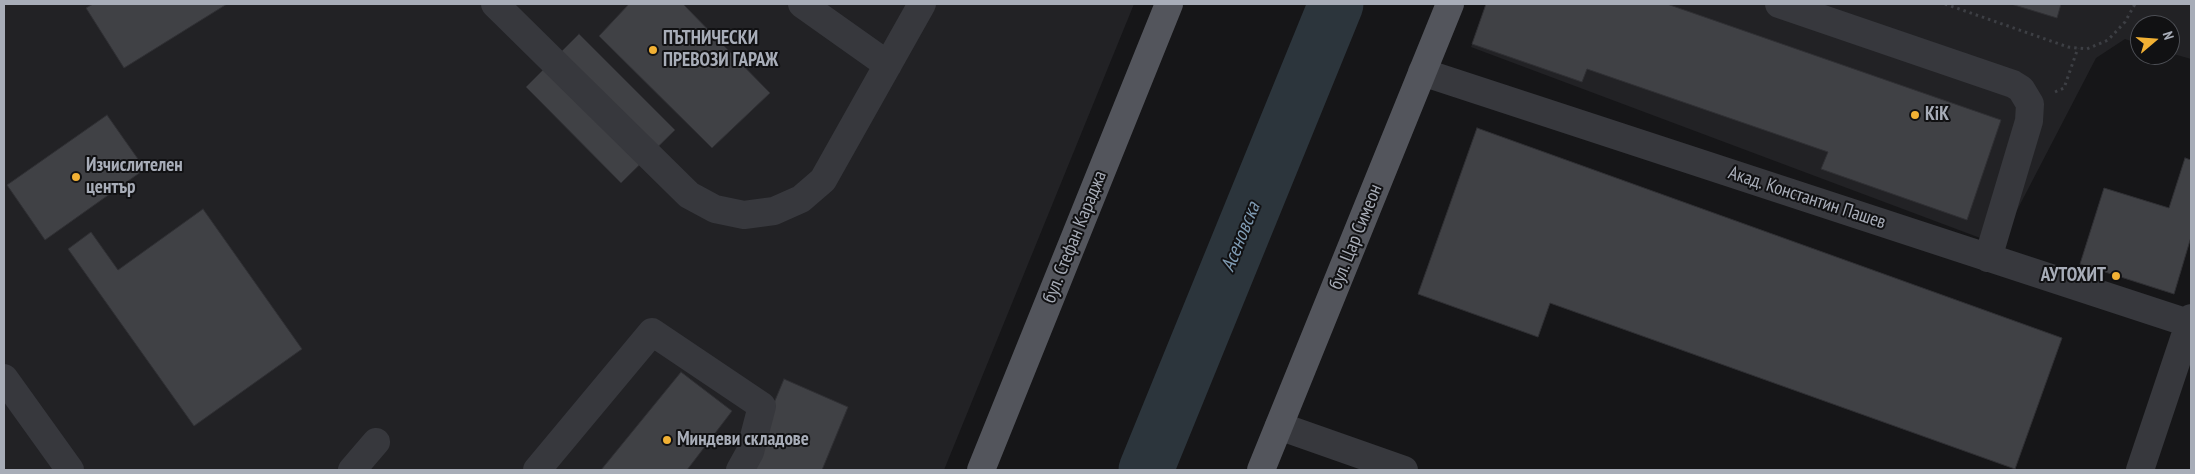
<!DOCTYPE html>
<html>
<head>
<meta charset="utf-8">
<style>
  body { margin:0 }
  #map { position:relative; width:2195px; height:474px; overflow:hidden; background:#161618; font-family:"PT Sans Narrow",sans-serif }
  canvas { display:block }
  .frame { position:absolute; inset:0; border:5px solid #a8adb8; pointer-events:none }
  .north { position:absolute; left:2130px; top:15px; width:50px; height:50px; box-sizing:border-box; background:#111113; border:1px solid #4d4f55; border-radius:50%; rotate:72deg; font-size:14px; font-weight:700; line-height:20px; text-align:center; color:#a8adb8 }
  .north::after { content:''; display:block; margin:auto; width:18px; height:22px; background:#f2b134; clip-path:polygon(50% 0,100% 100%,50% 72%,0 100%) }
</style>
</head>
<body>
<div id="map">
<canvas width="2195" height="474"></canvas>
<div class="frame"></div>
<div class="north">N</div>
</div>
<script>
const ctx = document.querySelector('canvas').getContext('2d');
ctx.lineJoin = 'round';
function paint(path, color) {
  ctx.fillStyle = color;
  ctx.fill(path, 'evenodd');
}
function toPath(rows) {
  const path = new Path2D();
  for (const r of rows) {
    path.moveTo(r[0], r[1]);
    for (let i = 2; i < r.length; i += 2) path.lineTo(r[i], r[i + 1]);
  }
  return path;
}
function stroke(path, color, width, dash) {
  ctx.strokeStyle = color;
  ctx.lineWidth = width;
  ctx.lineCap = dash ? 'butt' : 'round';
  ctx.setLineDash(dash || []);
  ctx.stroke(path);
}
function write(font, color, halo, rows, align = 'center') {
  ctx.font = font + ' "PT Sans Narrow",sans-serif';
  ctx.lineWidth = 4;
  ctx.setLineDash([]);
  ctx.textBaseline = 'middle';
  ctx.strokeStyle = halo;
  ctx.fillStyle = color;
  for (const [text, x, y, turn = 0] of rows) {
    ctx.save();
    ctx.translate(x, y);
    ctx.rotate((+turn || 0) * Math.PI / 180);
    ctx.textAlign = isNaN(turn) ? turn : align;
    if (halo) ctx.strokeText(text, 0, 0);
    ctx.fillText(text, 0, 0);
    ctx.restore();
  }
}
paint(toPath([
  [4,4,1134,4,944,470,4,470],
  [1487,4,2191,4,2191,59,2170,53,2170,25,2140,25,2140,44,2125,39,2096,58,1999,245,1471,47]
]), '#222225');
stroke(toPath([
  [1146,470,1336,4]
]), '#2c353c', 55);
const building = toPath([
  [93,4,227,4,124,68,86,8,93,4],
  [629,4,683,4,770,93,712,148,599,36,629,4],
  [1486,4,1667,4,2001,120,1967,220,1821,169,1828,152,1587,69,1582,82,1472,44,1486,4],
  [2011,4,2061,4,2057,18,2011,4],
  [579,34,675,130,621,183,526,87,579,34],
  [107,115,145,169,45,240,7,185,107,115],
  [1477,128,2062,338,2015,469,1550,303,1538,337,1418,294,1477,128],
  [2185,158,2191,160,2191,237,2174,294,2080,264,2104,188,2169,208,2185,158],
  [203,209,302,349,194,426,68,249,91,232,118,270,203,209],
  [681,372,732,411,687,470,601,470,681,372],
  [784,379,848,407,822,470,746,470,784,379]
]);
paint(building, '#404145');
stroke(building, '#303034', 1);
stroke(toPath([
  [1945,4,2068,47,2087,49,2108,40,2125,22,2135,4],
  [2055,92,2064,88,2078,48]
]), '#3d3f44', 3, [2.5, 4]);
stroke(toPath([
  [495,4,689,195,715,209,744,215,774,211,801,199,823,180,922,4],
  [802,4,888,65],
  [1779,4,2013,84,2021,89,2030,104,2029,121,1988,258],
  [1422,72,2191,324],
  [4,378,70,470],
  [1279,426,1404,470],
  [352,470,376,442],
  [537,470,652,332,762,406,750,452,740,470],
  [2140,470,2191,318]
]), '#37383d', 28);
stroke(toPath([
  [981,470,1169,4],
  [1261,470,1450,4]
]), '#53555c', 28);
for (const [x, y, r, color] of [
  [653,50,5,"#f2b134"],
  [1915,115,5,"#f2b134"],
  [76,177,5,"#f2b134"],
  [2116,276,5,"#f2b134"],
  [667,440,5,"#f2b134"]
]) {
  const dot = new Path2D();
  dot.arc(x, y, r, 0, 2 * Math.PI);
  ctx.fillStyle = color;
  ctx.fill(dot);
  stroke(dot, '#111113', 2);
}
write('bold 19px', '#a8adb8', '#111113', [
  ["ПЪТНИЧЕСКИ",663,39],
  ["ПРЕВОЗИ ГАРАЖ",663,61],
  ["KiK",1925,115],
  ["Изчислителен",86,166],
  ["център",86,188],
  ["АУТОХИТ",2106,276,"right"],
  ["Миндеви складове",677,440]
], 'left');
write('19px', '#a8adb8', '#111113', [
  ["Акад. Константин Пашев",1807,198,18],
  ["бул. Стефан Караджа",1075,237,-68],
  ["бул. Цар Симеон",1356,237,-68]
]);
write('italic 20px', '#7f9bb3', '#111113', [
  ["Асеновска",1241,237,-68]
]);
</script>
</body>
</html>
